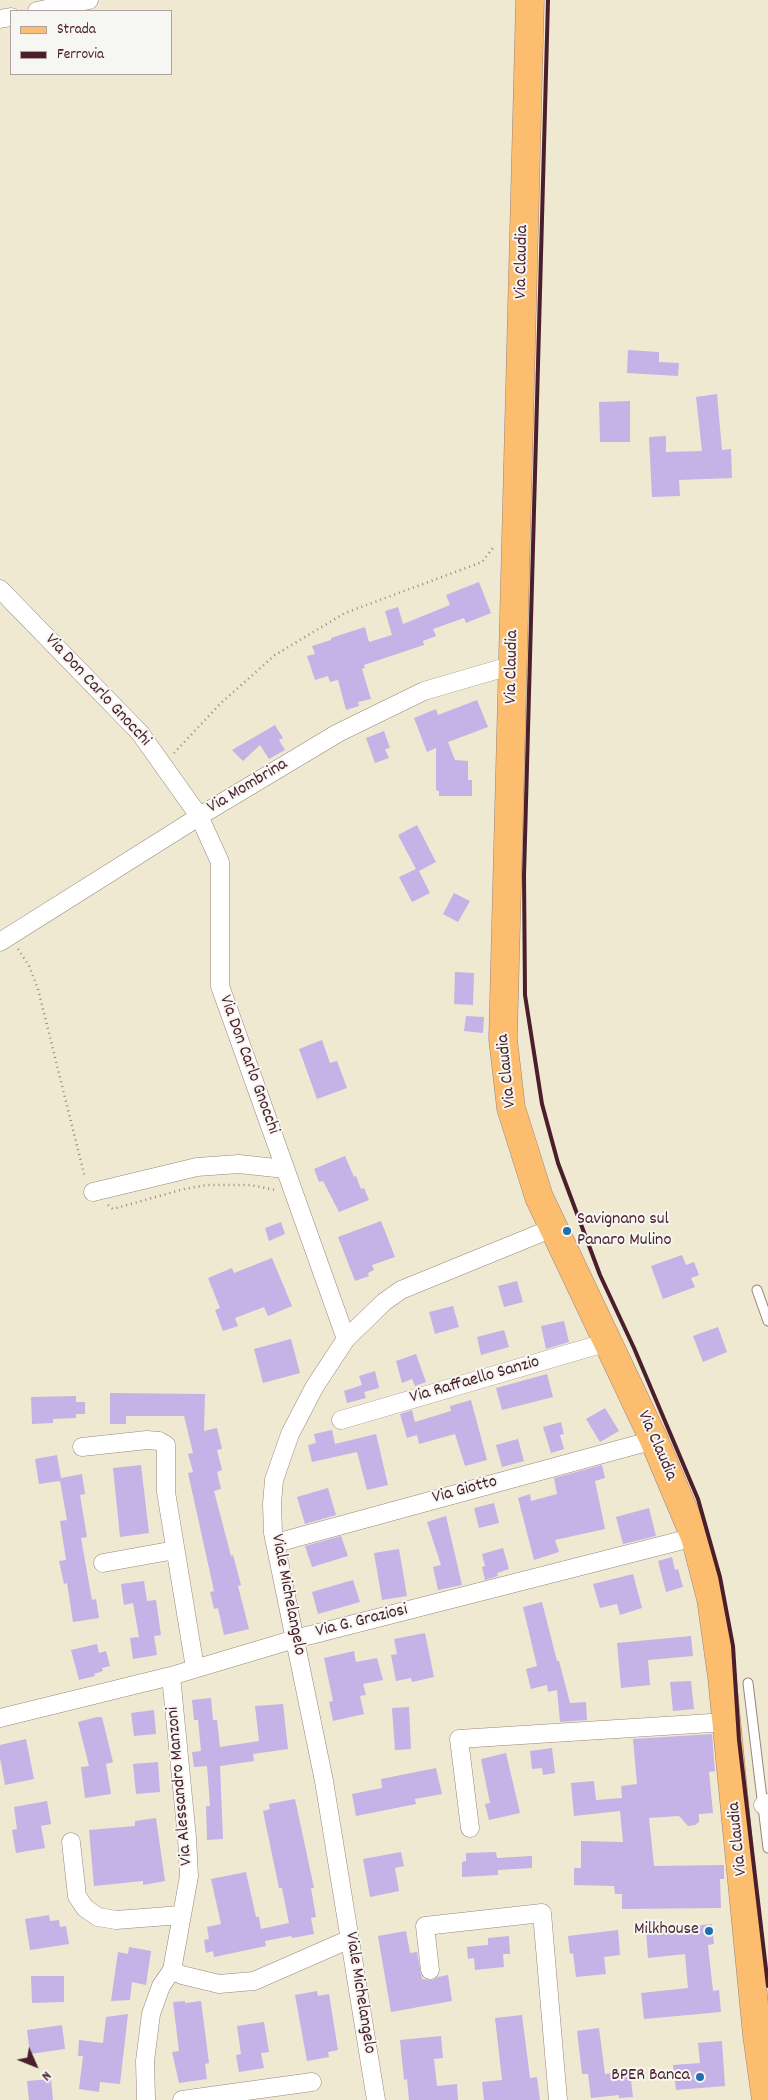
<!DOCTYPE html>
<html>
<head>
<meta charset="utf-8">
<style>
  body { margin:0 }
  #map { position:relative; width:768px; height:2100px; overflow:hidden; background:#efe9d2; font-family:Dekko,sans-serif }
  canvas { display:block }
  .legend { position:absolute; left:10px; top:10px; width:162px; height:65px; box-sizing:border-box; background:#f6f6f2; border:1px solid #b1a0a2; margin:0; padding:6px 9px; list-style:none; font-size:15px; color:#4a1f2b }
  .legend li { display:flex; align-items:center; gap:10px; height:25px }
  .legend b { width:25px; border:1px solid #b1a0a2 }
  .north { position:absolute; left:10px; top:2040px; width:50px; height:50px; -webkit-text-stroke:4px #f6f6f2; paint-order:stroke; rotate:134deg; font-size:14px; font-weight:700; line-height:20px; text-align:center; color:#4a1f2b }
  .north::after { content:''; display:block; margin:auto; width:18px; height:22px; background:#4a1f2b; clip-path:polygon(50% 0,100% 100%,50% 72%,0 100%) }
</style>
</head>
<body>
<div id="map">
<canvas width="768" height="2100"></canvas>
<ul class="legend">
<li><b style="height:6px;background:#fcbd6f"></b>Strada</li>
<li><b style="height:6px;background:#4a1f2b"></b>Ferrovia</li>
</ul>
<div class="north">N</div>
</div>
<script>
const ctx = document.querySelector('canvas').getContext('2d');
ctx.lineJoin = 'round';
function paint(path, color) {
  ctx.fillStyle = color;
  ctx.fill(path, 'evenodd');
}
function toPath(rows) {
  const path = new Path2D();
  for (const r of rows) {
    path.moveTo(r[0], r[1]);
    for (let i = 2; i < r.length; i += 2) path.lineTo(r[i], r[i + 1]);
  }
  return path;
}
function stroke(path, color, width, dash) {
  ctx.strokeStyle = color;
  ctx.lineWidth = width;
  ctx.lineCap = dash ? 'butt' : 'round';
  ctx.setLineDash(dash || []);
  ctx.stroke(path);
}
function write(font, color, halo, rows, align = 'center') {
  ctx.font = font + ' Dekko,sans-serif';
  ctx.lineWidth = 4;
  ctx.setLineDash([]);
  ctx.textBaseline = 'middle';
  ctx.strokeStyle = halo;
  ctx.fillStyle = color;
  for (const [text, x, y, turn = 0] of rows) {
    ctx.save();
    ctx.translate(x, y);
    ctx.rotate((+turn || 0) * Math.PI / 180);
    ctx.textAlign = isNaN(turn) ? turn : align;
    if (halo) ctx.strokeText(text, 0, 0);
    ctx.fillText(text, 0, 0);
    ctx.restore();
  }
}
paint(toPath([
  [628,350,659,352,659,362,679,363,678,376,627,373],
  [717,394,722,450,731,449,732,478,679,480,680,496,652,497,649,437,666,436,666,452,702,451,696,397],
  [630,401,630,442,600,442,599,402],
  [479,582,491,613,466,623,464,618,433,629,436,636,423,641,424,645,364,665,365,668,362,669,371,699,358,702,359,706,346,710,338,680,330,682,328,676,315,680,307,656,315,654,312,646,331,640,331,638,365,627,369,642,392,635,385,611,398,607,403,624,450,605,446,595],
  [477,700,488,727,448,742,455,760,468,761,468,780,472,780,472,796,439,796,439,791,436,790,436,748,427,752,414,718,436,709,438,715],
  [275,725,283,738,279,740,285,750,269,759,260,745,243,761,232,750],
  [384,731,390,748,385,749,389,758,375,763,366,738],
  [417,825,436,862,419,871,430,893,412,902,399,877,416,869,398,835],
  [454,893,470,901,458,922,443,914],
  [455,972,474,973,473,1005,454,1004],
  [466,1016,484,1017,483,1033,464,1031],
  [322,1040,330,1063,337,1061,347,1088,317,1099,299,1049],
  [345,1156,354,1177,356,1176,361,1189,364,1188,369,1200,339,1212,323,1181,319,1182,314,1169],
  [381,1221,395,1257,372,1265,374,1270,368,1273,369,1276,355,1281,338,1237],
  [281,1222,285,1234,269,1241,265,1228],
  [682,1255,686,1265,694,1262,699,1275,691,1278,695,1287,663,1299,651,1266],
  [272,1258,292,1306,268,1316,264,1307,235,1318,238,1326,223,1331,215,1310,220,1308,208,1278,232,1268,234,1273],
  [517,1281,523,1302,504,1307,498,1286],
  [453,1306,459,1327,435,1334,429,1312],
  [564,1321,569,1342,546,1349,541,1326],
  [718,1327,727,1352,703,1362,693,1336],
  [504,1330,509,1347,481,1355,477,1337],
  [291,1339,300,1373,263,1383,254,1349],
  [416,1354,426,1382,415,1386,412,1379,402,1383,396,1361],
  [375,1371,379,1388,364,1392,366,1398,347,1403,344,1391,362,1385,359,1376],
  [547,1374,553,1397,502,1410,496,1388],
  [110,1393,205,1394,204,1431,217,1428,222,1449,217,1450,222,1470,217,1472,221,1489,214,1491,231,1556,233,1555,241,1585,238,1586,249,1629,224,1635,218,1608,214,1609,210,1592,214,1591,188,1473,193,1472,188,1454,193,1453,184,1416,126,1416,126,1424,110,1424],
  [76,1396,76,1402,85,1402,85,1414,76,1414,76,1418,53,1419,53,1423,32,1424,31,1397],
  [471,1400,487,1460,465,1466,455,1434,419,1444,417,1435,407,1438,400,1414,412,1410,415,1422,451,1411,450,1406],
  [605,1408,619,1431,600,1442,586,1419],
  [561,1422,564,1434,560,1435,564,1449,551,1453,543,1427],
  [332,1430,335,1444,376,1434,388,1485,367,1490,357,1452,312,1462,308,1445,316,1443,314,1434],
  [518,1439,524,1461,502,1467,496,1445],
  [57,1455,61,1478,82,1474,85,1494,80,1495,87,1537,81,1538,92,1600,96,1599,99,1618,73,1622,67,1583,64,1584,59,1561,66,1560,60,1521,67,1520,60,1481,39,1484,35,1459],
  [141,1465,149,1533,120,1537,113,1468],
  [602,1465,605,1478,595,1481,605,1529,555,1540,559,1552,534,1560,518,1498,530,1494,531,1501,557,1494,554,1478],
  [328,1488,336,1515,305,1524,297,1497],
  [494,1503,499,1523,479,1528,474,1508],
  [649,1508,656,1536,623,1544,616,1517],
  [446,1516,462,1585,438,1590,433,1567,441,1565,427,1522],
  [341,1536,348,1556,312,1567,305,1546],
  [503,1548,509,1569,497,1573,498,1576,485,1580,482,1567,485,1566,482,1554],
  [399,1549,407,1596,382,1600,374,1553],
  [672,1557,675,1570,678,1569,683,1587,666,1592,658,1561],
  [633,1574,642,1608,620,1615,617,1604,600,1608,593,1584],
  [353,1580,360,1602,318,1614,312,1592],
  [144,1581,147,1601,156,1600,161,1635,154,1636,157,1655,133,1659,130,1638,139,1637,133,1603,124,1605,121,1584],
  [542,1602,557,1661,559,1661,570,1703,586,1702,587,1720,560,1722,557,1690,548,1692,547,1685,531,1689,526,1669,537,1666,523,1607],
  [425,1633,434,1677,412,1682,411,1678,396,1681,391,1655,397,1654,394,1639],
  [691,1636,693,1656,648,1660,650,1685,621,1688,617,1643],
  [97,1644,99,1653,106,1651,110,1666,102,1668,103,1671,94,1674,95,1676,79,1680,71,1650],
  [354,1651,356,1662,377,1658,383,1680,363,1684,366,1695,360,1696,364,1714,333,1721,329,1702,333,1701,324,1658],
  [691,1681,694,1709,673,1711,670,1682],
  [211,1698,213,1720,217,1720,220,1747,259,1741,255,1706,283,1704,288,1749,253,1754,254,1761,220,1766,223,1839,207,1840,206,1806,210,1806,207,1766,194,1767,192,1752,201,1751,198,1720,194,1720,192,1700],
  [409,1707,411,1749,395,1750,392,1708],
  [154,1710,156,1734,134,1736,131,1713],
  [97,1717,102,1717,113,1762,106,1764,111,1794,85,1798,81,1767,89,1766,78,1722],
  [712,1734,715,1771,709,1772,713,1813,699,1814,699,1822,695,1825,688,1826,679,1816,649,1818,654,1866,724,1865,724,1879,720,1879,721,1908,622,1909,622,1894,615,1894,614,1886,574,1885,574,1868,581,1868,581,1841,623,1842,620,1811,574,1816,571,1783,594,1781,596,1800,622,1798,621,1786,637,1784,633,1739],
  [26,1739,34,1779,5,1785,0,1758,0,1745],
  [552,1748,555,1773,543,1775,542,1768,532,1769,530,1751],
  [506,1753,520,1813,489,1820,485,1804,490,1803,481,1759],
  [158,1762,160,1792,136,1794,133,1764],
  [436,1768,442,1794,415,1799,416,1804,356,1816,352,1794,382,1788,381,1779],
  [295,1799,314,1888,311,1888,316,1917,311,1918,314,1934,292,1938,291,1936,265,1941,266,1946,214,1957,213,1951,206,1953,204,1940,209,1939,207,1927,221,1924,211,1879,246,1872,256,1917,259,1917,261,1929,289,1923,282,1888,279,1888,263,1811,270,1809,269,1804],
  [47,1801,51,1824,41,1826,45,1848,16,1853,12,1830,17,1829,14,1807],
  [156,1818,165,1881,143,1885,143,1881,94,1886,89,1830,135,1826,135,1821],
  [401,1852,404,1866,395,1868,399,1891,370,1897,363,1859],
  [496,1852,497,1858,532,1856,532,1868,498,1870,498,1875,462,1877,462,1862,466,1861,466,1853],
  [49,1915,50,1921,59,1920,60,1927,66,1926,69,1944,30,1950,25,1919],
  [712,1924,714,1944,708,1945,713,1991,719,1990,721,2012,644,2019,641,1993,688,1988,685,1954,648,1958,646,1931],
  [618,1930,620,1955,604,1957,606,1974,576,1977,573,1953,570,1954,568,1936],
  [406,1931,410,1953,417,1952,422,1979,432,1980,438,1977,448,1975,452,2001,391,2012,378,1936],
  [509,1936,510,1954,503,1954,504,1967,475,1970,474,1958,468,1959,467,1947,488,1945,488,1938],
  [129,1947,151,1951,146,1985,132,1982,130,2000,111,2001,118,1952,128,1954],
  [31,1976,64,1976,64,2002,32,2003],
  [317,1991,318,1996,329,1994,338,2050,328,2052,329,2057,307,2061,295,1995],
  [185,2001,185,2003,201,2001,209,2063,205,2064,207,2079,179,2083,172,2052,179,2051,173,2002],
  [128,2014,120,2084,100,2082,99,2092,79,2089,83,2056,78,2056,79,2040,103,2043,106,2017],
  [522,2015,530,2078,537,2077,540,2100,484,2100,482,2082,502,2080,495,2018],
  [264,2022,269,2052,261,2053,264,2068,239,2072,236,2055,241,2054,237,2026],
  [62,2025,65,2049,30,2054,27,2030],
  [599,2028,605,2074,630,2071,633,2097,619,2098,619,2095,591,2098,588,2074,582,2074,577,2031],
  [441,2036,443,2058,434,2059,437,2086,457,2084,458,2100,409,2100,407,2079,404,2080,400,2040],
  [722,2041,725,2086,676,2090,673,2065,700,2063,698,2043],
  [51,2079,53,2100,29,2100,27,2081]
]), '#c5b2e6');
const service = toPath([
  [757,1290,768,1321],
  [748,1683,768,1848]
]);
const minor = toPath([
  [37,11,89,0],
  [0,19,11,17],
  [0,589,140,733,199,816,220,862,220,986,346,1339],
  [0,942,208,811,338,733,424,691,513,665],
  [93,1192,197,1167,239,1164,285,1169],
  [341,1420,608,1342],
  [82,1447,147,1440,159,1441,166,1445,166,1492,195,1668],
  [276,1543,654,1440],
  [103,1563,175,1550],
  [0,1718,171,1676,295,1639,695,1537],
  [763,1805,768,1803],
  [470,1828,459,1739,727,1722],
  [71,1842,77,1896,85,1908,98,1917,116,1920,181,1915],
  [172,1970,182,1975,219,1984,254,1981,350,1939],
  [430,1970,425,1926,542,1913,558,2100],
  [146,2100,145,2061,151,2014,161,1986,172,1970,189,1876,187,1838,171,1676],
  [182,2100,312,2082],
  [376,2100,324,1781,273,1533,272,1504,274,1480,290,1434,315,1386,346,1339,384,1302,401,1290,553,1228]
]);
const primary = toPath([
  [530,0,503,1039,511,1108,539,1197,654,1440,695,1537,711,1599,722,1677,757,2035,766,2100]
]);
stroke(service, '#9c847e', 11);
stroke(minor, '#9c847e', 19);
stroke(primary, '#9c847e', 29);
stroke(toPath([
  [174,753,221,703,275,655,345,613,482,562,493,548],
  [18,949,29,966,38,989,85,1178],
  [108,1205,113,1209,184,1189,207,1185,250,1185,276,1190]
]), '#9c847e', 2.5, [1, 4]);
stroke(service, '#fff', 9);
stroke(minor, '#fff', 18);
stroke(primary, '#fcbd6f', 28);
stroke(toPath([
  [548,0,524,875,525,995,542,1104,558,1163,600,1275,634,1348,698,1499,720,1577,733,1646,739,1740,768,1986]
]), '#4a1f2b', 4);
for (const [x, y, r, color] of [
  [567,1231,5,"#1f6fb2"],
  [709,1931,5,"#1f6fb2"],
  [700,2077,5,"#1f6fb2"]
]) {
  const dot = new Path2D();
  dot.arc(x, y, r, 0, 2 * Math.PI);
  ctx.fillStyle = color;
  ctx.fill(dot);
  stroke(dot, '#f6f6f2', 2);
}
write('18px', '#4a1f2b', '#f6f6f2', [
  ["Via Claudia",523,262,-89],
  ["Via Claudia",513,667,-89],
  ["Via Don Carlo Gnocchi",97,691,47],
  ["Via Mombrina",248,787,-31],
  ["Via Don Carlo Gnocchi",248,1065,70],
  ["Via Claudia",508,1071,-96],
  ["Via Raffaello Sanzio",475,1381,-16],
  ["Via Claudia",656,1446,66],
  ["Via Giotto",465,1491,-15],
  ["Viale Michelangelo",287,1595,79],
  ["Via G. Graziosi",362,1622,-14],
  ["Via Alessandro Manzoni",181,1786,-95],
  ["Via Claudia",739,1839,-96],
  ["Viale Michelangelo",359,1993,81]
]);
write('18px', '#4a1f2b', '#f6f6f2', [
  ["Savignano sul",577,1221,"left"],
  ["Panaro Mulino",577,1242,"left"],
  ["Milkhouse",699,1931],
  ["BPER Banca",690,2077]
], 'right');
</script>
</body>
</html>
